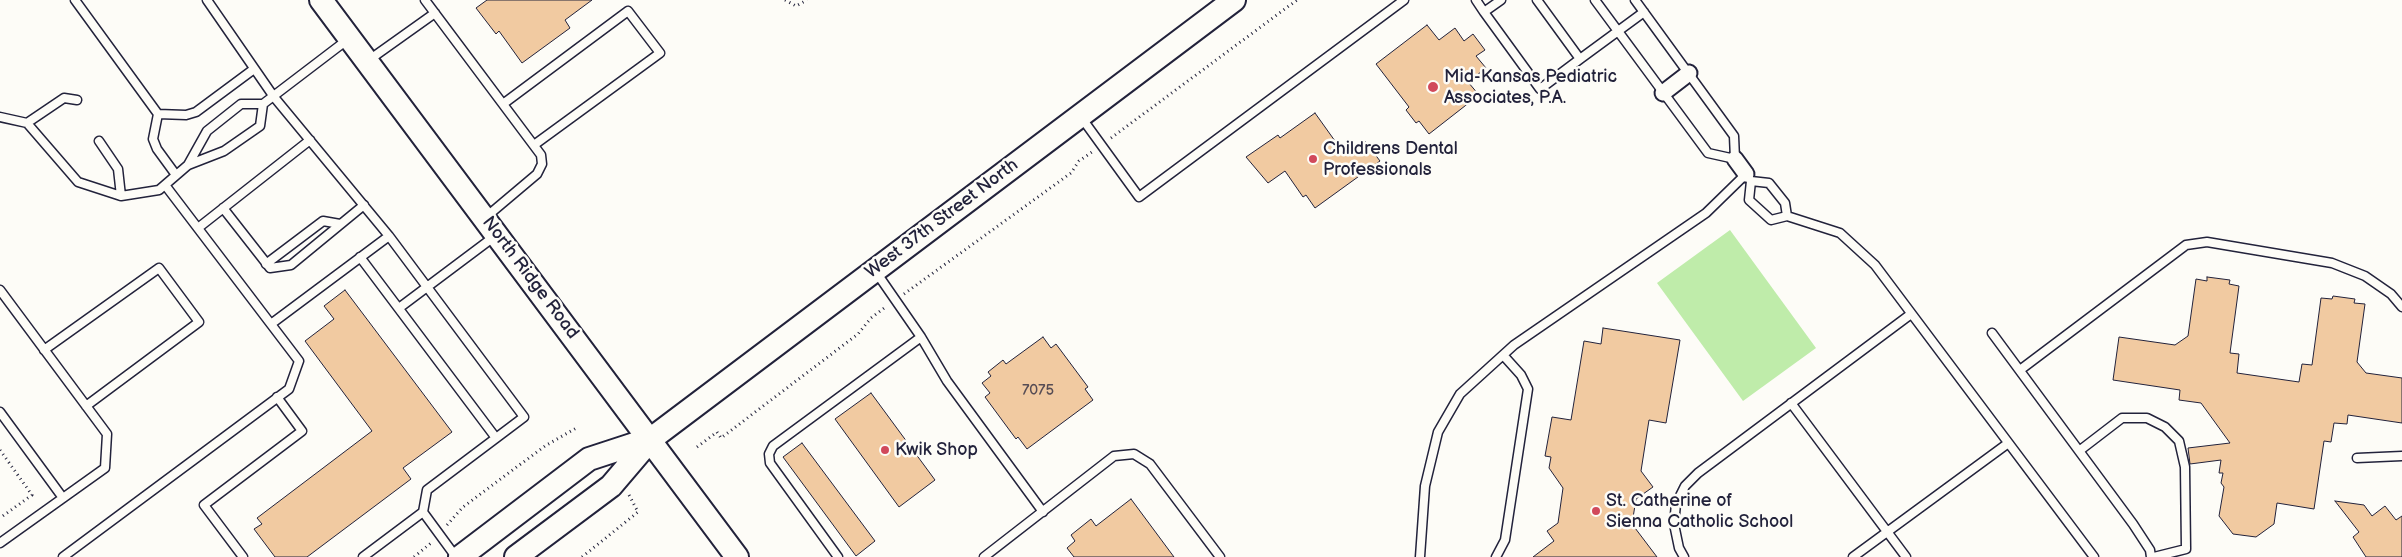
<!DOCTYPE html>
<html>
<head>
<meta charset="utf-8">
<style>
  body { margin:0 }
  canvas { display:block; background:#fdfcf7 }
</style>
</head>
<body>
<canvas width="2402" height="557"></canvas>
<script>
const ctx = document.querySelector('canvas').getContext('2d');
ctx.lineJoin = 'round';
function paint(path, color) {
  ctx.fillStyle = color;
  ctx.fill(path, 'evenodd');
}
function toPath(rows) {
  const path = new Path2D();
  for (const r of rows) {
    path.moveTo(r[0], r[1]);
    for (let i = 2; i < r.length; i += 2) path.lineTo(r[i], r[i + 1]);
  }
  return path;
}
function stroke(path, color, width, dash) {
  ctx.strokeStyle = color;
  ctx.lineWidth = width;
  ctx.lineCap = dash ? 'butt' : 'round';
  ctx.setLineDash(dash || []);
  ctx.stroke(path);
}
function write(font, color, halo, rows, align = 'center') {
  ctx.font = font + ' "Balsamiq Sans",sans-serif';
  ctx.lineWidth = 5;
  ctx.setLineDash([]);
  ctx.textBaseline = 'middle';
  ctx.strokeStyle = halo;
  ctx.fillStyle = color;
  for (const [text, x, y, turn = 0] of rows) {
    ctx.save();
    ctx.translate(x, y);
    ctx.rotate((+turn || 0) * Math.PI / 180);
    ctx.textAlign = isNaN(turn) ? turn : align;
    if (halo) ctx.strokeText(text, 0, 0);
    ctx.fillText(text, 0, 0);
    ctx.restore();
  }
}
paint(toPath([
  [1730,230,1816,348,1743,401,1657,283]
]), '#bfecaa');
const building = toPath([
  [487,0,592,0,565,20,570,28,522,63,499,31,496,34,476,8,487,0],
  [1427,25,1439,40,1455,28,1464,41,1473,34,1485,50,1476,56,1486,68,1468,82,1479,95,1429,134,1419,121,1416,123,1406,110,1409,107,1376,64,1427,25],
  [1315,113,1345,155,1365,141,1380,161,1315,208,1306,195,1303,197,1285,171,1268,183,1246,157,1278,135,1280,138,1315,113],
  [2207,277,2230,280,2229,284,2239,286,2230,353,2239,354,2237,373,2299,382,2302,364,2312,365,2321,298,2332,299,2333,296,2355,299,2354,303,2365,304,2357,362,2366,373,2402,378,2402,423,2348,415,2347,424,2334,423,2331,442,2324,441,2314,509,2277,503,2274,524,2256,537,2233,534,2219,516,2224,487,2221,483,2223,473,2219,473,2221,460,2190,464,2188,448,2230,443,2201,403,2179,400,2180,390,2113,380,2119,337,2175,345,2188,336,2196,279,2207,281,2207,277],
  [345,290,452,432,403,468,411,479,307,557,275,557,254,529,262,524,257,518,372,431,305,341,334,319,324,306,345,290],
  [1603,328,1680,340,1666,423,1649,420,1641,471,1653,487,1636,499,1632,524,1657,557,1533,557,1554,541,1547,531,1558,523,1563,488,1549,468,1551,457,1545,456,1552,417,1571,420,1584,341,1601,344,1603,328],
  [1043,337,1051,348,1056,344,1088,387,1085,389,1093,400,1027,449,1018,437,1016,439,985,397,990,393,982,383,991,376,988,372,1003,360,1006,364,1043,337],
  [871,393,935,480,899,507,835,419,871,393],
  [802,443,875,541,856,556,783,457,802,443],
  [1131,499,1174,557,1074,557,1067,548,1075,541,1071,535,1091,519,1096,526,1131,499],
  [2335,501,2364,505,2372,516,2385,506,2396,520,2402,516,2402,557,2366,557,2353,537,2359,532,2335,501]
]);
paint(building, '#f1caa1');
stroke(building, '#22223b', 1);
const lane = toPath([
  [75,0,158,114,153,139,157,149,176,175],
  [207,0,274,97,389,236],
  [425,0,541,155,542,164,537,174,486,217],
  [1476,0,1484,12,1501,0],
  [1537,0,1580,59,1644,12],
  [1595,0,1708,153,1735,159,1734,136,1635,0],
  [1484,12,1540,89,1580,59],
  [369,60,435,13],
  [503,104,628,11,660,53,534,145],
  [158,114,186,115,196,112,254,69],
  [0,117,27,123,78,182,121,196,159,190,188,165,224,151,260,126,263,104],
  [1081,117,1139,197,1404,0],
  [27,123,64,98,77,100],
  [99,141,118,169,121,196],
  [188,165,207,131,241,104,263,104,347,40],
  [1751,181,1769,183,1785,203,1787,216],
  [223,208,270,268,291,265,364,205],
  [198,228,310,140],
  [360,257,496,438],
  [266,264,323,221,340,224],
  [876,272,921,337,947,381,1043,512],
  [0,290,107,434,105,468,0,543],
  [399,308,495,236],
  [271,324,389,236,524,417,427,490,423,512,363,557],
  [1992,333,2133,524,2150,550,2151,557],
  [44,350,159,268,199,322,86,406],
  [2020,370,2186,245,2207,242,2332,263,2365,276,2391,294,2402,307],
  [1791,403,1906,557],
  [0,412,63,498],
  [2079,451,2122,418,2147,418,2165,427,2179,441,2185,467,2186,549,2154,557],
  [2357,458,2402,456],
  [423,512,456,557],
  [63,557,289,389,299,361,165,185],
  [243,557,204,505,302,431,277,397],
  [838,557,770,463,769,454,773,446,921,337],
  [984,557,1114,456,1134,454,1150,464,1220,557],
  [1420,557,1425,486,1438,432,1460,394,1514,345,1706,213,1746,174,1751,181,1749,200,1771,220,1787,216,1840,233,1875,265,2094,557],
  [1496,557,1505,540,1528,389,1521,375,1503,355],
  [1684,557,1679,548,1674,524,1676,504,1685,486,1698,473,1911,314],
  [1853,557,2007,444]
]);
const street = toPath([
  [1663,93,1689,73],
  [1735,159,1746,174]
]);
const secondary = toPath([
  [321,0,737,557],
  [460,557,589,459,650,439],
  [516,557,611,486,651,439,1234,0]
]);
stroke(lane, '#22223b', 11);
stroke(street, '#22223b', 19);
stroke(secondary, '#22223b', 26);
stroke(toPath([
  [785,0,796,6,807,0],
  [1111,138,1297,0],
  [904,294,1071,173,1079,161,1092,152],
  [697,447,717,432,721,438,858,334,871,318,887,306],
  [0,450,32,495,0,518],
  [447,525,463,507,545,446,578,427],
  [414,557,431,543],
  [582,557,638,512,629,495]
]), '#22223b', 3, [1, 4]);
stroke(lane, '#fdfcf7', 8);
stroke(street, '#fdfcf7', 15);
stroke(secondary, '#fdfcf7', 22);
for (const [x, y, r, color] of [
  [1433,87,6,"#d1495b"],
  [1313,159,5,"#d1495b"],
  [885,450,5,"#d1495b"],
  [1596,511,5,"#d1495b"]
]) {
  const dot = new Path2D();
  dot.arc(x, y, r, 0, 2 * Math.PI);
  ctx.fillStyle = color;
  ctx.fill(dot);
  stroke(dot, '#fdfcf7', 2);
}
write('15px', '#564c54', null, [
  ["7075",1038,391]
]);
write('18px', '#22223b', '#fdfcf7', [
  ["Mid-Kansas Pediatric",1444,77],
  ["Associates, P.A.",1444,98],
  ["Childrens Dental",1323,149],
  ["Professionals",1323,170],
  ["Kwik Shop",895,450],
  ["St. Catherine of",1606,501],
  ["Sienna Catholic School",1606,522]
], 'left');
write('18px', '#22223b', '#fdfcf7', [
  ["West 37th Street North",942,219,-37],
  ["North Ridge Road",530,278,53]
]);
</script>
</body>
</html>
